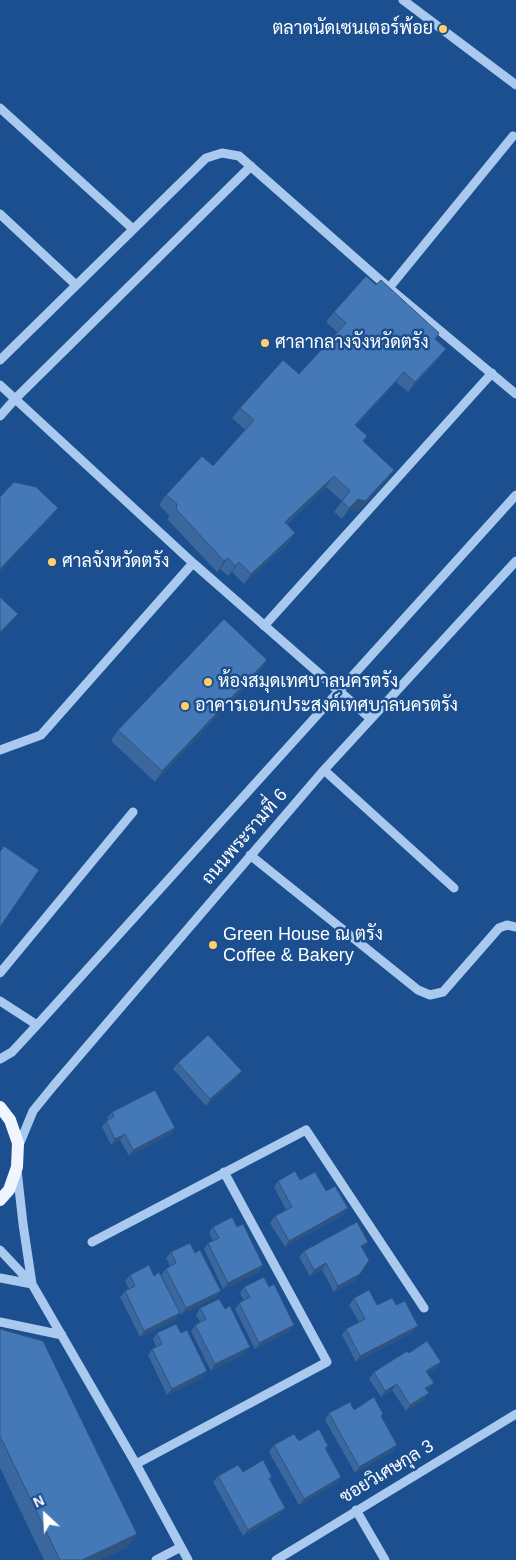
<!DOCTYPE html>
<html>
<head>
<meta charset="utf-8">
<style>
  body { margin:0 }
  #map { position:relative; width:516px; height:1560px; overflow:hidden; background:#1b4f8f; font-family:Helvetica,sans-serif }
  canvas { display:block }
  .north { position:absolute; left:20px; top:1490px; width:50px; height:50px; -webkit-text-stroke:4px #1b4f8f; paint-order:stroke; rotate:335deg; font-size:14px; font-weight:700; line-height:20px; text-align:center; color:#fff }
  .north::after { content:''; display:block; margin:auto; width:18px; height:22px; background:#fff; clip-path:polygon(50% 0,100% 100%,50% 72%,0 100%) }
</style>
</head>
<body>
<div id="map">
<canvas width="516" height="1560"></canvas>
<div class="north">N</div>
</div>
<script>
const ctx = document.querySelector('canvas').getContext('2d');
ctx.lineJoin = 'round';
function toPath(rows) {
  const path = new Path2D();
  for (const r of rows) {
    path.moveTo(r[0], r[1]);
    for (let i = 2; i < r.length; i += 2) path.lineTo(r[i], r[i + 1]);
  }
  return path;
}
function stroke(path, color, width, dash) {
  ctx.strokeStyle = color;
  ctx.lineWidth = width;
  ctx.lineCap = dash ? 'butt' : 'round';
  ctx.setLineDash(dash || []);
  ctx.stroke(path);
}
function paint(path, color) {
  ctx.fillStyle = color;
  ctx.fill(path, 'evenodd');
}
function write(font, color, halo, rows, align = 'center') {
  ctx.font = font + ' Helvetica,Sarabun,sans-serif';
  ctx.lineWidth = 5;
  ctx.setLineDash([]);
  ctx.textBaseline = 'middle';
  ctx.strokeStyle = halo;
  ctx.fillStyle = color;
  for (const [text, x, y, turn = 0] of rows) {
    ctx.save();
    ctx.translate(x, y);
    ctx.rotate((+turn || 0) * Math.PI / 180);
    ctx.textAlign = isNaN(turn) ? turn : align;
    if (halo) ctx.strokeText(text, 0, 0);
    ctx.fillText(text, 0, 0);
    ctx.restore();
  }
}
stroke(toPath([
  [403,0,516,85],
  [0,108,133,229],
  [0,214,76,285],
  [389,288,513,136],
  [0,360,206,158,222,153,239,156,389,288,516,394],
  [0,385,193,563,371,719],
  [0,416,15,399,251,166],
  [264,626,492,373],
  [0,750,41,735,193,563],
  [324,770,454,888],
  [250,855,418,990,430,995,443,992,499,928,507,925,516,927],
  [0,973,133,812],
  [0,1001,37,1025],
  [0,1059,12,1052,37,1025,516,495],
  [19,1145,33,1111,55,1084,324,770,516,561],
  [17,1170,23,1224,32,1284],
  [92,1242,306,1130,424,1308],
  [0,1250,32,1284,136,1464,188,1560],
  [0,1278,32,1284],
  [0,1322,62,1335],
  [136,1464,327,1362,224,1172],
  [356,1510,385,1560],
  [156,1560,181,1547],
  [276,1560,516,1414]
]), '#a9c9ee', 9);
stroke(toPath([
  [0,1107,10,1120,18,1143,17,1167,9,1190,0,1200]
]), '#f0f6ff', 12);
paint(toPath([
  [334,312,435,339,446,349,438,359,408,392,396,382,356,426,363,441,394,470,387,480,358,512,350,509,342,519,334,512,342,501,326,487,287,524,295,533,288,543,244,584,232,572,228,576,220,569,217,572,168,520,169,515,159,505,166,495,213,466,245,430,232,418,240,408,299,374,337,332,326,322],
  [267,660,260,671,155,782,111,741,118,730],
  [178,1063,237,1077,206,1106,173,1069],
  [112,1112,171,1134,129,1156,120,1140,111,1145,102,1127,106,1121,108,1120,107,1118],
  [300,1180,326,1191,343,1215,285,1247,270,1223,275,1216,286,1210,274,1187,278,1181],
  [213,1227,237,1227,263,1265,259,1272,223,1289,204,1249,208,1243,213,1241,209,1233],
  [368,1242,363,1249,356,1280,334,1292,322,1270,310,1276,299,1257,304,1251],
  [171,1252,216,1297,181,1315,161,1275,166,1269,170,1266,166,1258],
  [130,1275,154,1276,180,1313,175,1320,140,1337,120,1297,125,1291,129,1289,125,1281],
  [244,1287,290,1331,255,1349,235,1309,239,1303,244,1301,240,1293],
  [354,1298,377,1305,396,1305,414,1332,356,1362,342,1335,346,1329,359,1322,349,1305],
  [200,1308,246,1353,211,1371,191,1331,195,1325,200,1322,196,1315],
  [0,1329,128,1547,100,1560,44,1560,0,1468],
  [157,1333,202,1378,167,1395,148,1355,152,1349,156,1347,153,1339],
  [409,1353,441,1362,436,1368,428,1373,429,1389,427,1390,424,1400,406,1411,392,1390,381,1397,369,1379,374,1372],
  [354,1410,381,1417,397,1445,393,1451,355,1473,325,1420,329,1413],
  [299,1441,328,1446,326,1449,341,1477,337,1483,299,1505,269,1452,274,1445],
  [243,1472,272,1477,270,1480,281,1514,243,1536,213,1482,218,1476]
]), '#3a679d');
paint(toPath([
  [446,349,438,359,408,392,415,382],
  [404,372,396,382,347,436,355,425],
  [394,470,387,480,358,512,350,509,342,519,349,508,358,499],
  [334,476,326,487,277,532,285,522],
  [58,508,50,518,0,572,0,569],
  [295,533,288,543,244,584,251,574],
  [228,558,220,569,217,572,224,561],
  [239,562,232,572,228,576,235,566],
  [18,614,10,624,0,635,0,632],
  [267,660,260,671,155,782,162,771],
  [242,1071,237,1077,206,1106,210,1099],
  [175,1128,171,1134,129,1156,133,1150],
  [125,1134,120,1140,111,1145,115,1139],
  [348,1208,343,1215,285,1247,289,1241],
  [368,1242,364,1249,357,1252,361,1246],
  [326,1263,322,1270,310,1276,314,1270],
  [263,1265,259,1272,223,1289,228,1283],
  [360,1274,356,1280,334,1292,338,1286],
  [221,1291,216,1297,181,1315,186,1308],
  [180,1313,175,1320,140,1337,144,1331],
  [294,1325,290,1331,255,1349,259,1343],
  [418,1326,414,1332,356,1362,360,1356],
  [250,1347,246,1353,211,1371,215,1364],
  [441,1362,436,1368,422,1377,426,1371],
  [207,1371,202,1378,167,1395,172,1389],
  [434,1383,429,1389,421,1394,425,1388],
  [397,1384,392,1390,381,1397,385,1391],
  [429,1393,424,1400,406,1411,410,1405],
  [397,1445,393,1451,355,1473,359,1467],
  [341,1477,337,1483,299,1505,304,1499],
  [285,1508,281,1514,243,1536,248,1530],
  [137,1534,128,1547,100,1560,82,1560]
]), '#305480');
const building = toPath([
  [366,276,376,285,381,280,439,333,435,339,446,349,415,382,404,372,355,425,367,436,363,441,394,470,365,501,358,499,349,508,342,501,350,491,334,476,285,522,295,533,251,574,239,562,235,566,228,558,224,561,176,509,177,504,166,495,202,456,213,466,254,420,240,408,283,360,299,374,346,323,334,312,366,276],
  [14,482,36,487,58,508,0,569,0,497,14,482],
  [0,597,18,614,0,632,0,597],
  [224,619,267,660,162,771,118,730,224,619],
  [4,846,39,870,0,927,0,852,4,846],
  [208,1035,242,1071,210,1099,178,1063,208,1035],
  [155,1090,175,1128,133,1150,125,1134,115,1139,106,1121,114,1117,112,1112,155,1090],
  [295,1171,300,1180,315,1172,326,1191,335,1186,348,1208,289,1241,275,1216,292,1207,278,1181,295,1171],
  [232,1217,237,1227,243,1224,263,1265,228,1283,208,1243,219,1238,213,1227,232,1217],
  [357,1222,368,1242,361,1246,369,1260,360,1274,338,1286,326,1263,314,1270,304,1251,357,1222],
  [190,1243,195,1253,200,1250,221,1291,186,1308,166,1269,176,1263,171,1252,190,1243],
  [149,1265,154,1276,159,1272,180,1313,144,1331,125,1291,135,1286,130,1275,149,1265],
  [264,1277,269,1287,274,1284,294,1325,259,1343,239,1303,250,1297,244,1287,264,1277],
  [369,1290,377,1305,392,1298,396,1305,405,1301,418,1326,360,1356,346,1329,365,1319,354,1298,369,1290],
  [219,1299,225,1309,230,1306,250,1347,215,1364,195,1325,206,1319,200,1308,219,1299],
  [176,1324,181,1333,187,1330,207,1371,172,1389,152,1349,162,1344,157,1333,176,1324],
  [0,1329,43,1341,137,1534,82,1560,60,1560,0,1436,0,1329],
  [427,1341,441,1362,426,1371,434,1383,425,1388,429,1393,410,1405,397,1384,385,1391,374,1372,407,1351,409,1353,427,1341],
  [374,1397,383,1414,381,1416,397,1445,359,1467,329,1413,350,1402,354,1410,374,1397],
  [319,1429,328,1446,325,1448,341,1477,304,1499,274,1445,294,1434,299,1441,319,1429],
  [263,1460,272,1477,269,1478,285,1508,248,1530,218,1476,238,1465,243,1472,263,1460]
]);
paint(building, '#4478b7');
stroke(building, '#305480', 1);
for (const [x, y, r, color] of [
  [443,29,5,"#ffd166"],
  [265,343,5,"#ffd166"],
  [52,562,5,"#ffd166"],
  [208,682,5,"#ffd166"],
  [185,706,5,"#ffd166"],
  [213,945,5,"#ffd166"]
]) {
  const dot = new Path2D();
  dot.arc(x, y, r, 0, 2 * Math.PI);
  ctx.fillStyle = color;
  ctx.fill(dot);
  stroke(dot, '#1b4f8f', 2);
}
write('18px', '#fff', '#1b4f8f', [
  ["ตลาดนัดเซนเตอร์พ้อย",433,29,"right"],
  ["ศาลากลางจังหวัดตรัง",275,343],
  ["ศาลจังหวัดตรัง",62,562],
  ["ห้องสมุดเทศบาลนครตรัง",218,682],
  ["อาคารเอนกประสงค์เทศบาลนครตรัง",195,706],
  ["Green House ณ ตรัง",223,935],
  ["Coffee & Bakery",223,956]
], 'left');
write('18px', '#fff', '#1b4f8f', [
  ["ถนนพระรามที่ 6",245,837,-49],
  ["ซอยวิเศษกุล 3",387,1472,-31]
]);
</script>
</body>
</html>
